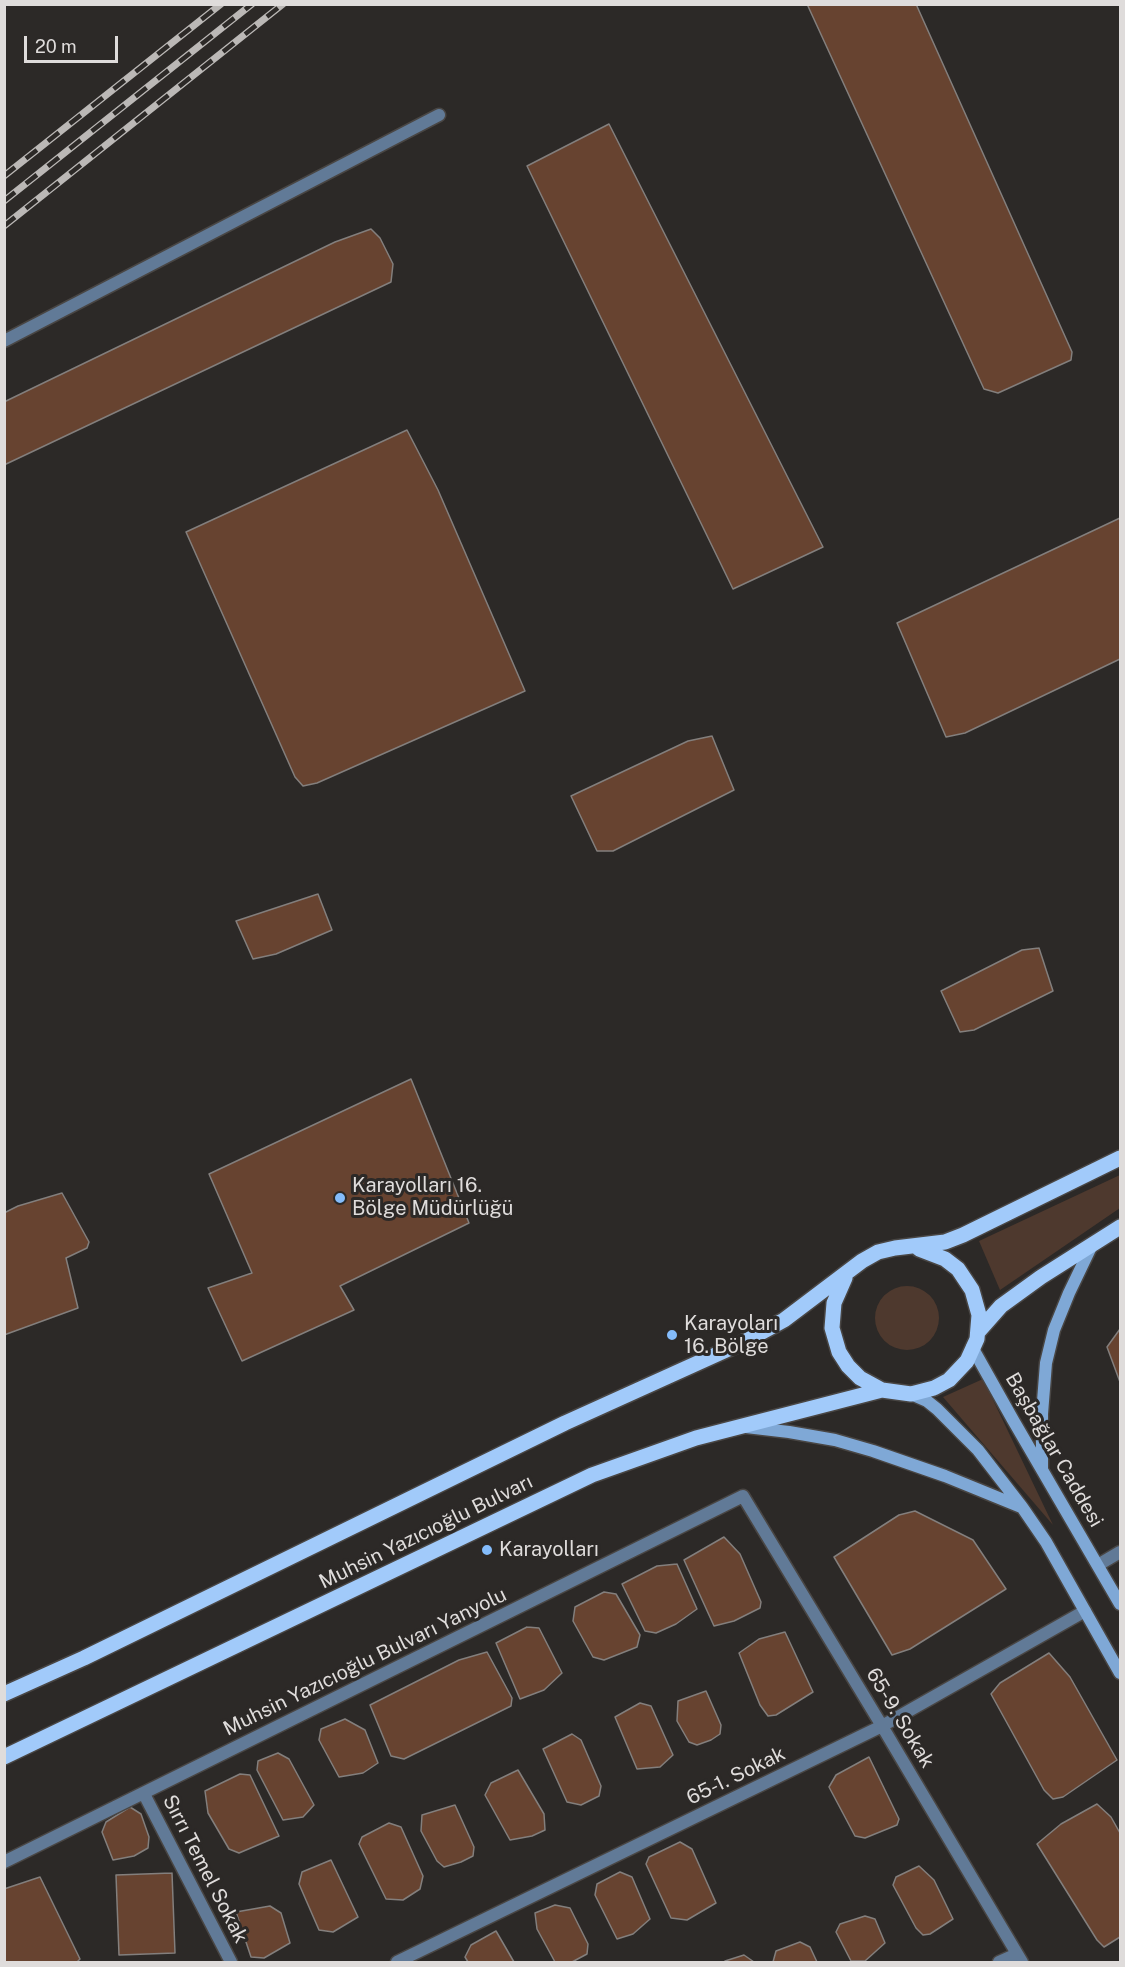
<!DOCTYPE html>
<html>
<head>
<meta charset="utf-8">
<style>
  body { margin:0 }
  #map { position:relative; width:1125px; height:1967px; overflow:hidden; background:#2c2927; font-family:"Public Sans",sans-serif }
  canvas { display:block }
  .frame { position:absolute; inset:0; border:6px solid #dfdcdb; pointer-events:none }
  .scale { position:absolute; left:24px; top:36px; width:94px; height:27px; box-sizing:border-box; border:3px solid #dfdcdb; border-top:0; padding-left:8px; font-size:18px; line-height:21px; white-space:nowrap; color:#dfdcdb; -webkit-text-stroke:4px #2c2927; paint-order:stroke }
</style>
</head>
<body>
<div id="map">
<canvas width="1125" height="1967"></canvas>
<div class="frame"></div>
<div class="scale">20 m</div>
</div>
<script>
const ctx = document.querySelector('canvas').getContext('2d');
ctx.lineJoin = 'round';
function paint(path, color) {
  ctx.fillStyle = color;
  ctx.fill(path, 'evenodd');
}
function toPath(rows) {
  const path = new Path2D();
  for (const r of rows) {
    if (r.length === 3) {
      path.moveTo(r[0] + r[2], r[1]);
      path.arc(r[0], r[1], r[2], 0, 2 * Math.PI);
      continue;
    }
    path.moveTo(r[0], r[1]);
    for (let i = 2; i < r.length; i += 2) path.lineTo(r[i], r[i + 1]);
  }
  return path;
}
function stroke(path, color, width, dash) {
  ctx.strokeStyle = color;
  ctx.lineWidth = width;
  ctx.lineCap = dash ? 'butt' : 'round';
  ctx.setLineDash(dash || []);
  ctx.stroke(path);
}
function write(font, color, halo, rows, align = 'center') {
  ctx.font = font + ' "Public Sans",sans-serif';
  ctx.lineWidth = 6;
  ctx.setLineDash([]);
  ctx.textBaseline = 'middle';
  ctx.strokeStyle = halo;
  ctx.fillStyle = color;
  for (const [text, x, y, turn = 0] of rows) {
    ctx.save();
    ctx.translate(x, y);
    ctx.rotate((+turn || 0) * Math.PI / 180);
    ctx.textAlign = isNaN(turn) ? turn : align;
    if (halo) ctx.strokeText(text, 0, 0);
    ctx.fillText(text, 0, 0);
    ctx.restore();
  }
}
paint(toPath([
  [1120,1175,1120,1208,1000,1290,979,1241],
  [907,1318,32],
  [983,1379,1053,1525,943,1397]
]), '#4e392e');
const building = toPath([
  [807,4,916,4,1072,352,1071,360,998,393,984,389,807,4],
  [609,124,823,547,733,589,527,166,609,124],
  [371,229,380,238,393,264,391,282,4,465,4,402,335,242,371,229],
  [407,430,438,490,525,691,317,783,303,786,295,777,186,532,407,430],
  [1120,518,1120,659,965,733,946,737,897,623,1120,518],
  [712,736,734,790,613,851,597,851,571,796,688,741,712,736],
  [318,894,332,930,276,954,253,959,236,921,318,894],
  [1039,948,1053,991,974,1030,960,1032,941,991,1022,950,1039,948],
  [411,1079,469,1223,340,1286,354,1310,242,1361,208,1288,252,1273,209,1174,411,1079],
  [62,1193,89,1242,87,1248,66,1258,78,1308,4,1335,4,1213,18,1206,62,1193],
  [1120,1329,1120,1382,1107,1347,1120,1329],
  [915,1511,973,1540,1006,1589,910,1649,892,1655,834,1557,899,1515,915,1511],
  [724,1537,740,1554,761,1602,760,1608,734,1621,714,1626,684,1560,724,1537],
  [677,1564,697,1609,676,1624,656,1633,645,1631,622,1584,657,1566,677,1564],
  [604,1592,616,1594,640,1635,637,1647,604,1660,593,1657,573,1621,575,1607,604,1592],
  [527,1627,539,1628,562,1673,544,1690,520,1699,496,1643,527,1627],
  [785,1632,813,1692,776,1715,768,1716,760,1705,739,1653,759,1639,785,1632],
  [487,1652,512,1698,511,1706,404,1759,391,1756,370,1705,459,1660,487,1652],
  [1049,1653,1070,1677,1117,1760,1063,1797,1053,1799,1044,1790,991,1694,1000,1683,1049,1653],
  [706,1691,721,1725,720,1734,711,1740,697,1745,689,1742,677,1721,678,1701,706,1691],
  [640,1703,651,1706,673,1755,660,1767,637,1769,615,1717,640,1703],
  [345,1719,365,1730,378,1763,363,1773,339,1777,319,1740,321,1729,345,1719],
  [572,1734,581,1740,601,1786,599,1796,581,1805,567,1802,543,1749,572,1734],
  [278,1753,289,1759,314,1805,303,1817,283,1820,257,1770,258,1761,278,1753],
  [869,1757,899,1819,897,1825,865,1838,855,1836,829,1787,836,1775,869,1757],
  [518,1770,544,1814,545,1830,532,1836,510,1840,485,1795,491,1783,518,1770],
  [240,1774,250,1775,279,1836,239,1853,229,1849,208,1813,205,1791,240,1774],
  [1097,1804,1111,1817,1120,1833,1120,1937,1104,1947,1097,1940,1037,1844,1061,1824,1097,1804],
  [455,1805,474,1847,473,1856,461,1862,444,1867,437,1861,421,1831,422,1815,455,1805],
  [130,1807,141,1814,149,1837,148,1848,134,1856,113,1860,102,1832,106,1822,130,1807],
  [389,1823,401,1827,423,1876,420,1889,403,1900,386,1899,359,1844,362,1837,389,1823],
  [680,1842,692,1849,716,1903,687,1920,671,1918,646,1864,649,1857,680,1842],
  [331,1860,358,1917,333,1932,319,1930,299,1884,302,1872,331,1860],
  [919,1866,934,1880,953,1919,930,1934,923,1935,916,1928,893,1885,896,1877,919,1866],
  [620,1872,632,1877,650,1919,633,1934,617,1939,595,1895,597,1884,620,1872],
  [172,1873,175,1953,119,1955,116,1875,172,1873],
  [40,1877,80,1959,77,1962,4,1962,4,1889,40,1877],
  [555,1905,570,1908,588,1944,587,1954,572,1962,555,1962,537,1929,535,1913,555,1905],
  [270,1906,281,1913,290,1943,264,1958,251,1957,236,1912,270,1906],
  [865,1916,875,1919,885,1943,865,1961,851,1961,836,1932,840,1924,865,1916],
  [496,1931,514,1962,468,1962,465,1957,471,1945,496,1931],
  [800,1942,810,1947,817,1962,773,1962,776,1951,800,1942],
  [744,1955,754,1962,724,1962,725,1961,744,1955]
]);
paint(building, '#674330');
stroke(building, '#837f7d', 1.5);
const street = toPath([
  [4,341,439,115],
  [1098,1565,1120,1552],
  [144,1794,231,1962],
  [4,1862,743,1496,882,1726,1022,1962],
  [397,1962,882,1726,1085,1611],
  [999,1962,1017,1954]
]);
const secondary = toPath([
  [972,1347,1013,1420,1120,1604],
  [911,1394,927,1401,937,1409,978,1450,1022,1507,1046,1542,1120,1673],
  [746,1427,789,1432,835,1440,873,1451,945,1476,1021,1507],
  [1042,1470,1042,1414,1046,1363,1054,1330,1069,1293,1092,1245]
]);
const primary = toPath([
  [845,1278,834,1303,832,1328,839,1352,848,1366,860,1378,882,1390,911,1394,934,1388,949,1380,967,1361,977,1339,979,1315,972,1290,958,1269,945,1259,919,1249],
  [978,1332,1001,1306,1041,1277,1120,1227],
  [4,1694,84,1658,565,1423,744,1342,784,1320,862,1261,878,1252,895,1248,945,1242,963,1235,1120,1158],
  [4,1757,592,1475,696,1438,882,1390]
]);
stroke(street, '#494644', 15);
stroke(secondary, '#494644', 15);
stroke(primary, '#494644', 18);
stroke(street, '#617a97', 12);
stroke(secondary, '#7fa8d6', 12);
stroke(primary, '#a1cafa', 15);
const rail = toPath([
  [4,176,221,4],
  [4,201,252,4],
  [4,226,283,4]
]);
stroke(rail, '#bbb8b6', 7);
stroke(rail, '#2c2927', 4.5, [14]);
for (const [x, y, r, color] of [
  [340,1198,6,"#84bcfb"],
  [672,1335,6,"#84bcfb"],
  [487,1550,6,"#84bcfb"]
]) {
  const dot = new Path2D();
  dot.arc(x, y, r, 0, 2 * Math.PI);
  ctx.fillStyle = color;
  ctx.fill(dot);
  stroke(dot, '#2c2927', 2);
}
write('20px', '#dfdcdb', '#2c2927', [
  ["Karayolları 16.",352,1186],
  ["Bölge Müdürlüğü",352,1209],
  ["Karayoları",684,1324],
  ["16. Bölge",684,1347],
  ["Karayolları",499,1550]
], 'left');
write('20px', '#dfdcdb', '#2c2927', [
  ["Başbağlar Caddesi",1054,1450,60],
  ["Muhsin Yazıcıoğlu Bulvarı",426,1532,-26],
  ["Muhsin Yazıcıoğlu Bulvarı Yanyolu",365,1662,-26],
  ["65-9. Sokak",900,1718,59],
  ["65-1. Sokak",736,1776,-26],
  ["Sırrı Temel Sokak",205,1869,63]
]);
</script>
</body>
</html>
